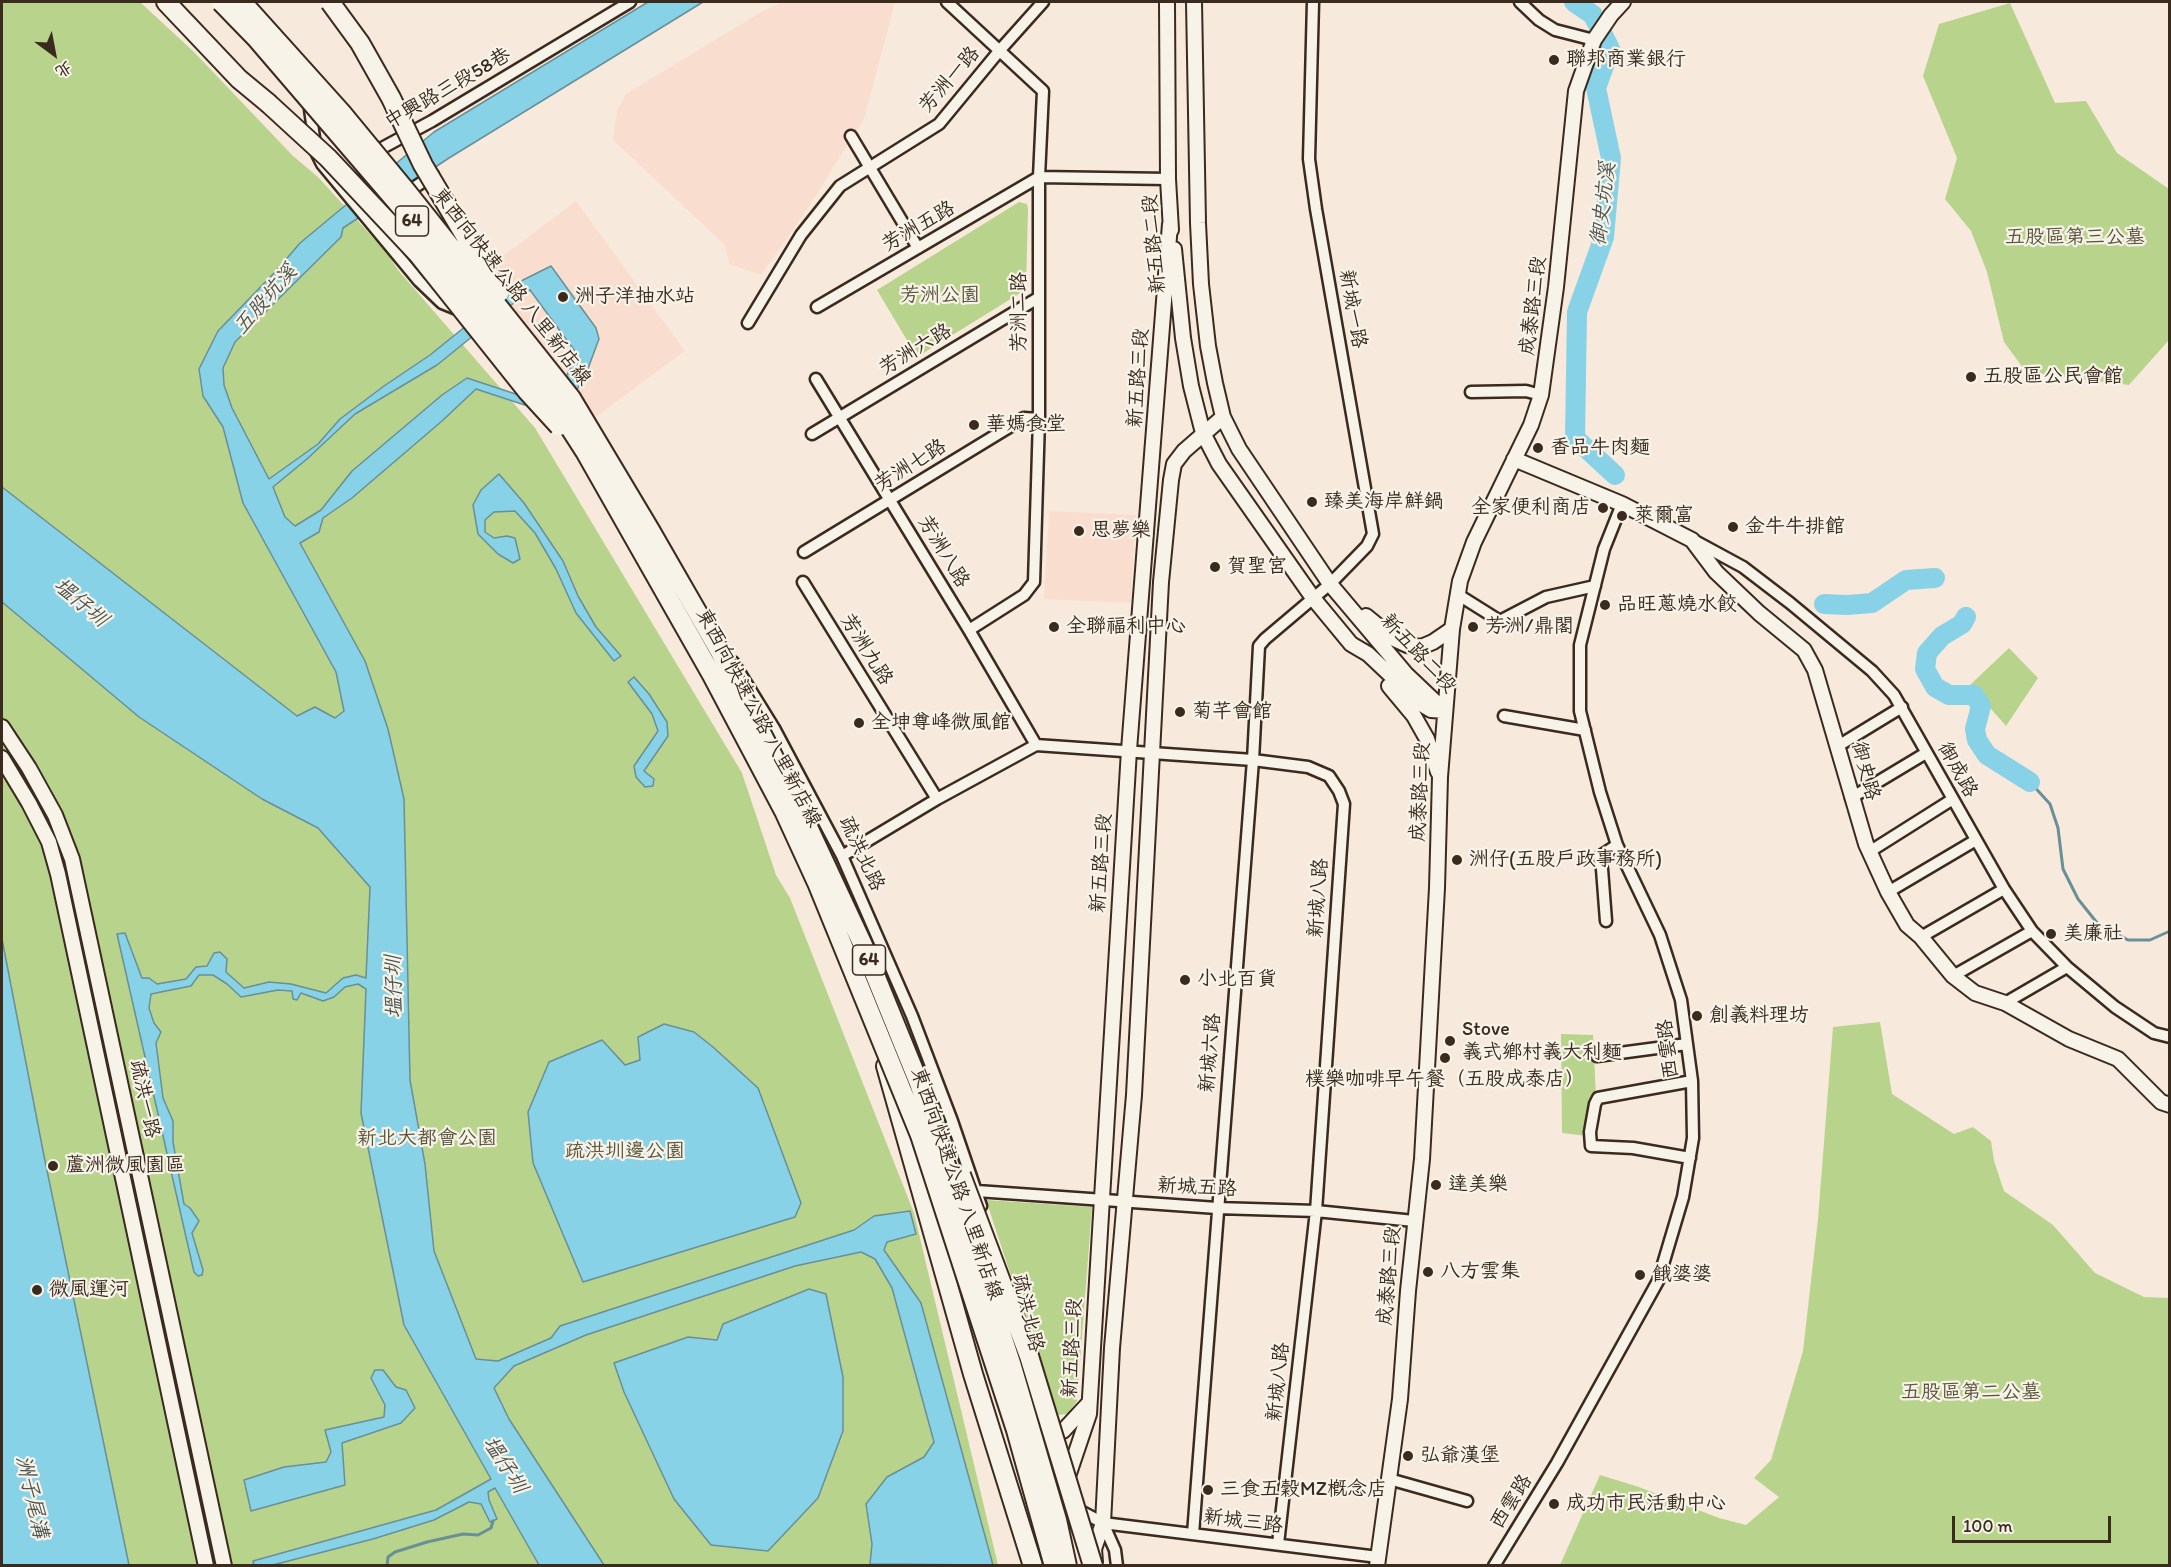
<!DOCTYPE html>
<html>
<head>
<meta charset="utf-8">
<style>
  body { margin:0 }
  #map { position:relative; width:2171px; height:1567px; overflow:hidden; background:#f8e9dd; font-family:Itim,"LXGW WenKai TC",sans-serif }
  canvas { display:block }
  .frame { position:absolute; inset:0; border:3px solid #3b2a1e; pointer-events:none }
  .north { position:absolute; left:24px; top:24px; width:60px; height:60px; -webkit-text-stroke:4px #f7f3e8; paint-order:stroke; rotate:148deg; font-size:16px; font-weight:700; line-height:24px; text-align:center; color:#3b2a1e }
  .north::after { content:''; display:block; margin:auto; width:21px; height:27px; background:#3b2a1e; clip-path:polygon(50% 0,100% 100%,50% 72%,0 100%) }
  .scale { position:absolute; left:1952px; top:1516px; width:159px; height:27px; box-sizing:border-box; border:3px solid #3b2a1e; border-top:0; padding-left:8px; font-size:18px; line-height:21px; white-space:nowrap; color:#3b2a1e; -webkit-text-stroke:4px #f7f3e8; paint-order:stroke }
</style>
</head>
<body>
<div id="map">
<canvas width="2171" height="1567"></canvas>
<div class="frame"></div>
<div class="north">北</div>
<div class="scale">100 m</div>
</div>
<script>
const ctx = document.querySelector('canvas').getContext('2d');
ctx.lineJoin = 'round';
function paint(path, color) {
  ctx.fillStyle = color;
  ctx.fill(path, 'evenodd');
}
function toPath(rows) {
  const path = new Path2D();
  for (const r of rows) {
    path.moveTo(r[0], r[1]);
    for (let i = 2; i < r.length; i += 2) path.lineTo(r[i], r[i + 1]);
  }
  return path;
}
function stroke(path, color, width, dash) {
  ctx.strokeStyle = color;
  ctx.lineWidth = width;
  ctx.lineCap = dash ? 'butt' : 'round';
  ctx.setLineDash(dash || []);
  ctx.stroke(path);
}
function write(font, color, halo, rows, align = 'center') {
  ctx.font = font + ' Itim,"LXGW WenKai TC",sans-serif';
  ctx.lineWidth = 4.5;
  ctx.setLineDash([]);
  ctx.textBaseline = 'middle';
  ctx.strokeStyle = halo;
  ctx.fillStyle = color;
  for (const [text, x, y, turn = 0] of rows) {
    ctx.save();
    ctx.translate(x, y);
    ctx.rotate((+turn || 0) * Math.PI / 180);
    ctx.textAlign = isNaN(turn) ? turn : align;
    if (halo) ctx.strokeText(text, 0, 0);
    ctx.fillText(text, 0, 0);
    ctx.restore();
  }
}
paint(toPath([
  [783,2,895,2,864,119,804,214,761,275,729,264,725,245,613,140,617,111,626,94,761,12],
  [576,201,685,351,589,422,479,274],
  [1049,511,1136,515,1131,603,1044,599]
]), '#f9ded0');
paint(toPath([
  [2,2,140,2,194,52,293,156,318,177,388,254,398,270,535,428,742,773,776,875,790,898,914,1213,998,1565,2,1566],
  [2010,3,2055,103,2086,101,2117,153,2169,189,2169,340,2129,385,2026,372,2004,342,1987,272,1971,231,1945,199,1957,158,1923,76,1939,24],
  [1019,202,1027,204,1028,209,1026,287,1022,292,917,357,877,290],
  [2009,648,2038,678,2006,726,1970,685],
  [1880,1022,1892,1094,1954,1134,1973,1127,1991,1141,1994,1161,2004,1191,2053,1225,2095,1273,2144,1297,2169,1298,2169,1565,1560,1565,1600,1475,1639,1487,1719,1518,1746,1525,1779,1497,1754,1478,1771,1460,1803,1351,1818,1219,1833,1027],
  [1561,1034,1593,1035,1596,1097,1587,1136,1562,1133],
  [986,1200,1092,1207,1077,1401,1068,1414,1057,1415]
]), '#b8d48c');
const water = toPath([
  [648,2,703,2,449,158,343,228,341,237,235,342,223,368,224,385,232,408,269,479,318,444,340,419,384,386,430,355,523,280,551,266,596,328,599,339,593,355,585,377,572,397,543,411,476,389,442,421,352,498,323,518,319,532,300,543,365,661,388,729,404,799,410,1080,425,1164,434,1251,476,1359,498,1361,551,1338,560,1326,854,1230,874,1216,910,1211,916,1234,887,1242,884,1250,921,1303,993,1565,870,1564,872,1544,866,1504,887,1477,924,1457,934,1442,892,1288,875,1259,861,1252,795,1266,586,1335,514,1366,494,1388,509,1419,604,1565,539,1565,495,1488,488,1492,489,1500,497,1519,490,1522,481,1504,469,1502,434,1520,373,1539,273,1565,254,1565,253,1561,436,1510,491,1479,404,1325,361,1113,366,989,358,984,345,987,334,997,323,1001,301,993,297,1000,293,999,292,991,278,990,241,997,227,984,213,975,199,975,191,986,151,994,149,1008,154,1023,161,1032,156,1043,163,1098,173,1121,173,1142,184,1204,190,1208,199,1221,192,1233,203,1270,202,1275,198,1276,194,1272,117,934,125,933,142,978,149,978,157,984,186,979,196,967,207,966,214,953,220,952,227,959,226,972,244,988,269,982,291,984,326,993,343,978,356,975,366,978,370,887,318,828,262,799,139,717,2,602,2,487,297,716,315,707,335,718,344,711,336,672,243,503,223,427,203,396,199,369,218,331,277,270,300,243,434,132,648,2],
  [530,290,574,350,574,360,560,390,540,402,467,378,442,395,352,471,321,510,295,526,285,517,273,487,307,459,355,414,437,365,530,290],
  [499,474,524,503,563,561,578,596,596,627,621,656,614,661,576,613,556,569,535,533,515,511,494,512,485,520,485,532,494,538,507,536,515,538,520,559,513,563,498,554,478,534,473,505,481,490,499,474],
  [634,677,649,694,667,722,668,736,644,771,654,779,653,786,645,787,636,777,634,766,658,731,652,714,628,682,634,677],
  [2,939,44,1156,129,1565,2,1565,2,939],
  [664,1024,694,1032,713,1047,758,1088,801,1203,795,1217,583,1282,533,1163,528,1112,549,1062,602,1040,625,1065,640,1060,638,1037,664,1024],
  [809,1289,826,1294,843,1377,843,1431,818,1498,768,1551,711,1545,674,1499,624,1392,614,1363,688,1337,717,1340,723,1324,809,1289],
  [375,1370,383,1370,396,1387,406,1390,415,1408,401,1423,342,1443,345,1485,251,1511,244,1480,284,1467,326,1462,331,1452,325,1430,384,1417,385,1405,371,1378,375,1370]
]);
paint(water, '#87d2e7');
stroke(water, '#698f97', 1.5);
stroke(toPath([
  [2030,782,2050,804,2058,828,2063,869,2078,899,2098,924,2128,940,2150,940,2170,931],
  [387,1566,388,1557,395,1552,427,1542,463,1534,478,1535,491,1528,493,1521]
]), '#698f97', 3);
stroke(toPath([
  [1574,2,1593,15,1610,49,1596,88,1611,158,1604,237,1577,312,1575,438,1615,475],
  [1824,604,1847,605,1872,603,1906,580,1935,578],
  [1966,617,1962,624,1942,636,1927,653,1925,669,1935,687,1949,695,1974,695,1981,706,1975,729,1977,740,1987,755,2030,782]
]), '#87d2e7', 20);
const street = toPath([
  [947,2,1043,91,1039,177,1039,419,1034,582,1024,595,969,630],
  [1520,2,1539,20,1555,30,1594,40],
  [309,102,316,152,322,164,419,281,442,303,459,310],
  [851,136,918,248],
  [371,154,432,121,630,2],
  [403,195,433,175],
  [817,307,1039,177,1168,179],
  [748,323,801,235,840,186,939,124,1000,50,1043,2],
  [816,379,969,630,1036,745],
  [1471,392,1526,391,1541,395],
  [812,434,1038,298],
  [1695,541,1743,567,1790,603,1872,671,1894,695,2004,889,2032,931,2067,967,2115,1007,2154,1033,2170,1037],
  [804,552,1024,418,1039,419],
  [803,582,937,799],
  [1457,594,1500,621,1546,597,1595,586],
  [733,662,775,730,842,856,912,1016,952,1121,981,1206],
  [1504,716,1585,730],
  [1838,746,1902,707],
  [1851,798,1926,753],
  [1869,852,1953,799],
  [842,856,937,799,1036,745,1253,760,1308,767,1329,776,1339,791,1344,804,1316,1211,1278,1544],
  [1888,892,1976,840],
  [1606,921,1602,869,1599,857,1617,845],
  [1921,937,2004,889],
  [1953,976,2032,931],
  [2005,1003,2067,967],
  [1597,1056,1687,1044],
  [1690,1158,1633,1148,1591,1146,1590,1132,1595,1104,1598,1098,1692,1081],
  [977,1191,1217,1208,1316,1211,1414,1221],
  [1389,1479,1467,1501],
  [1075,1508,1103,1523,1115,1550,1117,1566],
  [1103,1523,1378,1557],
  [1193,1534,1253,760,1259,646,1265,639,1330,584,1367,546,1373,534,1316,209,1309,159,1313,2],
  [1494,1566,1557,1463,1658,1281,1683,1197,1693,1138,1692,1081,1681,1000,1660,935,1617,845,1600,792,1580,711,1580,645,1604,549,1622,504]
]);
const secondary = toPath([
  [1167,2,1168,179,1171,230],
  [1194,2,1198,223,1201,284,1208,346,1215,383,1223,417,1239,449,1330,584,1406,674,1445,711],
  [1174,249,1183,338,1191,386,1203,433,1219,464,1313,598,1351,644,1368,654,1421,704,1431,710,1445,711],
  [1514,459,1622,504,1692,540,1716,572,1759,613,1804,650,1815,670,1866,844,1888,892,1907,925,1921,937,1953,976,1975,993,2005,1003,2069,1039,2118,1059,2161,1102,2170,1105],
  [1366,616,1394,639,1407,645,1421,647,1433,642,1452,629],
  [1389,686,1414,716,1427,739,1438,772],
  [2,727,29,768,55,815,72,859,224,1566],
  [2,758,29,803,49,842,58,874,206,1566],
  [1033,1425,1049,1434,1063,1431,1089,1403],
  [1057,1516,1060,1500,1089,1414,1129,750,1170,224],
  [1095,1562,1094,1549,1103,1523,1112,1348,1134,1095,1161,582,1171,480,1174,464,1184,451,1223,417],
  [1377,1566,1400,1399,1408,1291,1422,1159,1437,888,1440,777,1452,629,1460,581,1474,542,1531,425,1541,395,1556,287,1576,91,1594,40,1611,15,1623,2]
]);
const highway = toPath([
  [166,2,239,79,268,103],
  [886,1066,973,1374,1033,1566]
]);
stroke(street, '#3b2a1e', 15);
stroke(secondary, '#3b2a1e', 18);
stroke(highway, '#3b2a1e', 22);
stroke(street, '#f7f3e8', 10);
stroke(secondary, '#f7f3e8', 14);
stroke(highway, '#f7f3e8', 18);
const highwayBridge = toPath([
  [221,2,256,38,401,207,470,296,541,383,586,453,712,675,784,811,818,885,920,1135,1016,1430,1054,1566],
  [242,2,341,112,407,192,571,398,650,530,719,650,795,799,862,943,919,1083,1011,1363,1057,1520,1067,1566],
  [330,2,360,43,391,98,423,165,499,293],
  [268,103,328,158,417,253,527,391,559,426],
  [961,1175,1029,1356,1093,1566]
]);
stroke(highwayBridge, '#3b2a1e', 22, []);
stroke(highwayBridge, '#f7f3e8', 18);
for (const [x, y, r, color] of [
  [1554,60,6,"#3b2a1e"],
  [563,297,6,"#3b2a1e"],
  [1971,377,6,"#3b2a1e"],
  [974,425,6,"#3b2a1e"],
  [1538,448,6,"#3b2a1e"],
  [1312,502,6,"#3b2a1e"],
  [1603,508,6,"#3b2a1e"],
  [1622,516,6,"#3b2a1e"],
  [1733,527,6,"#3b2a1e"],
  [1079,531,6,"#3b2a1e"],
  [1215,567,6,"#3b2a1e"],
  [1605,605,6,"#3b2a1e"],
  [1054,627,6,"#3b2a1e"],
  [1473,627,6,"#3b2a1e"],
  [1180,712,6,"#3b2a1e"],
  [859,723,6,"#3b2a1e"],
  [1457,860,6,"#3b2a1e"],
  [2051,934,6,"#3b2a1e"],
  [1185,980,6,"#3b2a1e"],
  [1697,1016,6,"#3b2a1e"],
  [1450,1041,6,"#3b2a1e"],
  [1445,1058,6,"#3b2a1e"],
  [53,1166,6,"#3b2a1e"],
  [1436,1185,6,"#3b2a1e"],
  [1428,1272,6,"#3b2a1e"],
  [1640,1275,6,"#3b2a1e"],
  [37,1290,6,"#3b2a1e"],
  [1408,1456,6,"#3b2a1e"],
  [1208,1490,6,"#3b2a1e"],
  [1554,1504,6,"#3b2a1e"]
]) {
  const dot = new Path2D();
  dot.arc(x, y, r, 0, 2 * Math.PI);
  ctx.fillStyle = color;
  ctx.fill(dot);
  stroke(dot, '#f7f3e8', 2);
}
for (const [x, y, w] of [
  [412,221,33],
  [869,960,33]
]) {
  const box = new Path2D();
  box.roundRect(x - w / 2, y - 15, w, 30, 4.5);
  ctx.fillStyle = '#f7f3e8';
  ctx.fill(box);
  stroke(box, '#3b2a1e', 1.5);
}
write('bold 18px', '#3b2a1e', null, [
  ["64",412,221],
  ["64",869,960]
]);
write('20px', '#3b2a1e', '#f7f3e8', [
  ["聯邦商業銀行",1566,60],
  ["洲子洋抽水站",575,297],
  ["五股區公民會館",1983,377],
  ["華媽食堂",986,425],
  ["香品牛肉麵",1550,448],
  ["臻美海岸鮮鍋",1324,502],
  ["全家便利商店",1591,508,"right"],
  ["萊爾富",1634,516],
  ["金牛牛排館",1745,527],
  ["思夢樂",1091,531],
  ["賀聖宮",1227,567],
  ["品旺蔥燒水餃",1617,605],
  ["全聯福利中心",1066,627],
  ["芳洲/鼎閣",1485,627],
  ["菊芊會館",1192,712],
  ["全坤尊峰微風館",871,723],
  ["洲仔(五股戶政事務所)",1469,860],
  ["美廉社",2063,934],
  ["小北百貨",1197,980],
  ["創義料理坊",1709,1016],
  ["Stove",1462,1030],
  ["義式鄉村義大利麵",1462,1053],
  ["樸樂咖啡早午餐（五股成泰店）",1445,1080,"center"],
  ["蘆洲微風園區",65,1166],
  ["達美樂",1448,1185],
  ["八方雲集",1440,1272],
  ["餓婆婆",1652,1275],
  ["微風運河",49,1290],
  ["弘爺漢堡",1420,1456],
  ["三食五穀MZ概念店",1220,1490],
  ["成功市民活動中心",1566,1504]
], 'left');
write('20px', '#3b2a1e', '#f7f3e8', [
  ["芳洲一路",950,80,-49],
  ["中興路三段58巷",448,89,-30],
  ["芳洲五路",919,227,-30],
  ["新五路二段",1155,244,-95],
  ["東西向快速公路 八里新店線",511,287,52],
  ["成泰路三段",1534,306,-83],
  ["新城一路",1352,309,80],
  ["芳洲二路",1020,312,-90],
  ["芳洲六路",916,350,-31],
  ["新五路三段",1139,378,-86],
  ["芳洲七路",911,466,-32],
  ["芳洲八路",943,552,59],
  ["芳洲九路",866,650,58],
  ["新五路二段",1418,654,47],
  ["東西向快速公路 八里新店線",758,718,62],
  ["御成路",1957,770,61],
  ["御史路",1865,771,75],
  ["成泰路三段",1421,792,-87],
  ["疏洪北路",861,854,65],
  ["新五路三段",1102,863,-86],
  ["新城八路",1319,898,-86],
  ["西雲路",1669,1049,-97],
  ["新城六路",1211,1053,-85],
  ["疏洪一路",144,1099,78],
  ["東西向快速公路 八里新店線",956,1184,71],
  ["新城五路",1197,1188,3],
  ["成泰路三段",1390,1276,-85],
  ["疏洪北路",1027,1313,77],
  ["新五路三段",1073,1348,-87],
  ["新城八路",1279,1382,-84],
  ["西雲路",1512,1502,-58],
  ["新城三路",1243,1522,7]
]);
write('20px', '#5a543a', '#f7f3e8', [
  ["五股區第三公墓",2075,238],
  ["芳洲公園",940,296],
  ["新北大都會公園",427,1139],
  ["疏洪圳邊公園",625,1152],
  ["五股區第二公墓",1971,1393]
]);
write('italic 21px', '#4e5450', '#f7f3e8', [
  ["御史坑溪",1604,204,-83],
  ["五股坑溪",266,300,-49],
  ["塭仔圳",80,603,40],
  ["塭仔圳",395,987,-91],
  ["塭仔圳",504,1465,57],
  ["洲子尾溝",31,1497,77]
]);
</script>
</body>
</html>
